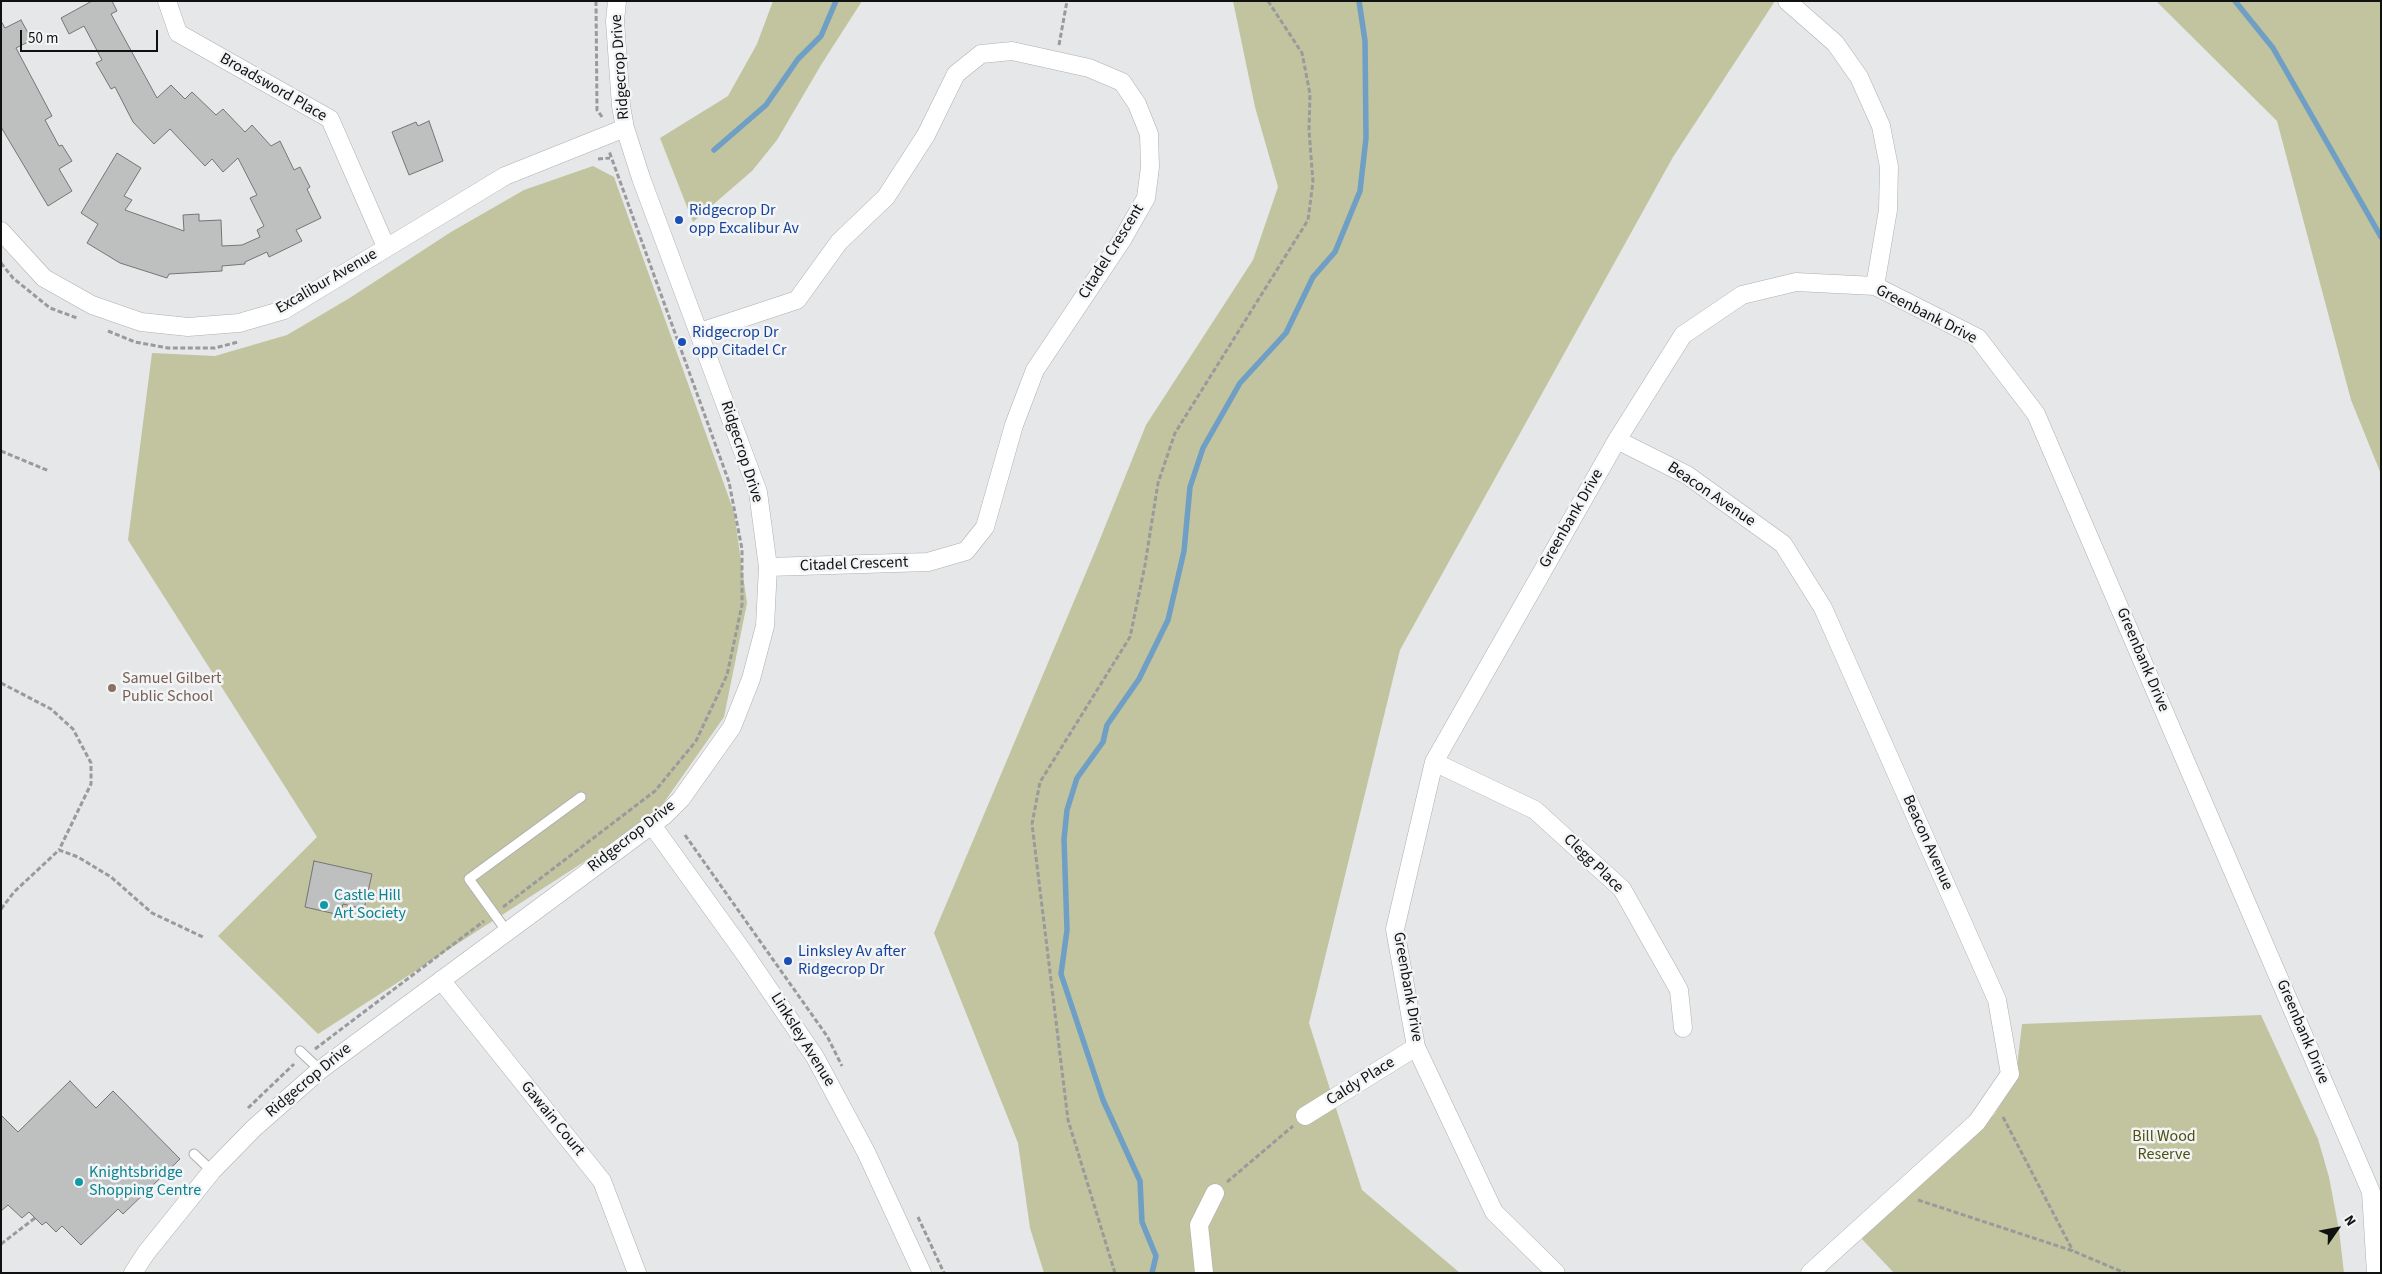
<!DOCTYPE html>
<html>
<head>
<meta charset="utf-8">
<style>
  body { margin:0 }
  #map { position:relative; width:2382px; height:1274px; overflow:hidden; background:#e6e7e8; font-family:"Source Sans 3",sans-serif }
  canvas { display:block }
  .frame { position:absolute; inset:0; border:2px solid #101111; pointer-events:none }
  .north { position:absolute; left:2312px; top:1204px; width:50px; height:50px; -webkit-text-stroke:4px #f3f4f5; paint-order:stroke; rotate:57deg; font-size:14px; font-weight:700; line-height:20px; text-align:center; color:#101111 }
  .north::after { content:''; display:block; margin:auto; width:18px; height:22px; background:#101111; clip-path:polygon(50% 0,100% 100%,50% 72%,0 100%) }
  .scale { position:absolute; left:20px; top:30px; width:138px; height:22px; box-sizing:border-box; border:2px solid #101111; border-top:0; padding-left:6px; font-size:15px; line-height:18px; white-space:nowrap; color:#101111; -webkit-text-stroke:4px #f3f4f5; paint-order:stroke }
</style>
</head>
<body>
<div id="map">
<canvas width="2382" height="1274"></canvas>
<div class="frame"></div>
<div class="north">N</div>
<div class="scale">50 m</div>
</div>
<script>
const ctx = document.querySelector('canvas').getContext('2d');
ctx.lineJoin = 'round';
function paint(path, color) {
  ctx.fillStyle = color;
  ctx.fill(path, 'evenodd');
}
function toPath(rows) {
  const path = new Path2D();
  for (const r of rows) {
    path.moveTo(r[0], r[1]);
    for (let i = 2; i < r.length; i += 2) path.lineTo(r[i], r[i + 1]);
  }
  return path;
}
function stroke(path, color, width, dash) {
  ctx.strokeStyle = color;
  ctx.lineWidth = width;
  ctx.lineCap = dash ? 'butt' : 'round';
  ctx.setLineDash(dash || []);
  ctx.stroke(path);
}
function write(font, color, halo, rows, align = 'center') {
  ctx.font = font + ' "Source Sans 3",sans-serif';
  ctx.lineWidth = 5;
  ctx.setLineDash([]);
  ctx.textBaseline = 'middle';
  ctx.strokeStyle = halo;
  ctx.fillStyle = color;
  for (const [text, x, y, turn = 0] of rows) {
    ctx.save();
    ctx.translate(x, y);
    ctx.rotate((+turn || 0) * Math.PI / 180);
    ctx.textAlign = isNaN(turn) ? turn : align;
    if (halo) ctx.strokeText(text, 0, 0);
    ctx.fillText(text, 0, 0);
    ctx.restore();
  }
}
paint(toPath([
  [773,1,862,1,821,65,777,140,752,171,693,222,660,138,728,96,757,44],
  [1233,1,1775,1,1673,157,1400,650,1309,1023,1362,1190,1460,1273,1044,1273,1030,1228,1018,1143,934,933,1096,549,1146,425,1253,260,1278,187,1255,107],
  [2156,1,2381,1,2381,474,2351,400,2277,121],
  [593,166,614,177,734,512,747,603,724,717,658,811,624,836,318,1034,218,936,317,837,128,540,152,353,215,356,287,335,348,299,451,232,524,190],
  [2261,1015,2318,1139,2329,1177,2339,1230,2344,1273,1894,1273,1860,1237,1994,1115,2008,1092,2017,1067,2022,1024]
]), '#c1c49f');
stroke(toPath([
  [2235,1,2273,48,2381,237],
  [714,150,766,105,798,59,821,36,836,1],
  [1152,1273,1156,1256,1142,1222,1140,1181,1103,1100,1061,974,1067,930,1064,839,1067,810,1077,778,1103,742,1107,725,1139,679,1168,620,1184,551,1190,487,1203,448,1240,383,1286,333,1313,277,1335,252,1360,191,1366,138,1365,41,1359,1]
]), '#6f9fc4', 5.5);
const building = toPath([
  [92,1,112,1,117,11,111,14,157,98,171,85,185,99,192,92,216,115,223,109,245,132,252,125,271,146,280,141,294,170,300,167,310,187,307,189,321,218,296,230,302,241,269,257,267,252,245,262,245,264,222,266,222,271,169,274,167,278,120,263,87,243,98,224,81,213,117,153,141,168,124,196,132,200,125,210,184,231,183,215,199,214,199,221,221,220,222,246,242,245,260,237,257,230,264,226,250,198,257,195,238,158,223,172,212,159,205,166,170,129,154,144,133,122,115,87,111,89,96,63,102,60,84,26,69,34,61,18,92,1],
  [21,20,32,40,16,48,52,116,45,120,59,146,62,145,72,161,59,169,72,191,48,206,1,127,1,21,5,28,21,20],
  [429,121,443,161,409,175,392,132,416,122,418,126,429,121],
  [314,861,372,874,364,909,343,904,340,915,305,907,314,861],
  [70,1081,96,1108,113,1091,180,1159,123,1214,118,1209,81,1245,62,1226,56,1232,46,1222,42,1225,29,1212,22,1218,8,1205,1,1211,1,1115,18,1132,70,1081]
]);
paint(building, '#bebfbf');
stroke(building, '#747575', 1);
const lane = toPath([
  [508,933,469,879,581,797],
  [300,1051,320,1070],
  [194,1154,212,1171]
]);
const street = toPath([
  [167,1,178,33,330,119,386,247],
  [1787,1,1835,43,1859,77,1881,126,1889,167,1888,210,1875,286],
  [1,231,44,278,92,305,141,322,188,327,239,323,284,310,505,176,625,128],
  [700,332,797,300,839,242,886,197,926,135,956,74,981,54,1012,51,1089,68,1122,82,1137,104,1149,134,1150,167,1146,198,1122,240,1035,370,1014,425,985,527,966,551,928,562,768,567],
  [1617,440,1687,475,1783,544,1823,608,1997,1000,2010,1074,1977,1122,1810,1273],
  [1434,762,1535,810,1622,889,1679,990,1683,1028],
  [652,825,747,957,815,1057,866,1152,922,1273],
  [441,980,602,1181,637,1273],
  [1305,1116,1416,1047],
  [133,1273,146,1253,212,1171,254,1128,320,1070,665,815,681,799,732,727,751,679,765,626,768,567,758,492,641,178,625,128,621,106,615,21,617,1],
  [1204,1273,1199,1225,1215,1193],
  [1556,1273,1494,1212,1416,1047,1395,929,1434,762,1617,440,1683,335,1742,295,1796,282,1875,286,1978,338,2036,414,2371,1192,2376,1273]
]);
stroke(lane, '#aeafb0', 11);
stroke(street, '#aeafb0', 19);
stroke(toPath([
  [596,1,597,110,603,118],
  [1059,45,1067,1],
  [598,159,610,158],
  [1,263,13,278,50,308,77,318],
  [108,331,135,342,168,348,215,348,238,342],
  [1,451,49,471],
  [1,683,51,709,73,729,91,763,91,784,59,850],
  [685,835,827,1036,842,1066],
  [503,907,655,791,696,741,727,675,742,605,742,549,729,482,609,151],
  [1,909,14,892,59,850,78,857,111,877,152,913,205,938],
  [315,1049,484,921],
  [248,1108,294,1064],
  [2003,1117,2073,1251],
  [1227,1182,1293,1126],
  [1918,1200,2073,1251,2125,1273],
  [918,1217,944,1273],
  [1,1244,35,1218],
  [1115,1273,1068,1120,1032,824,1040,782,1130,637,1145,565,1158,483,1175,433,1308,220,1313,182,1309,130,1310,94,1302,53,1268,1]
]), '#999a9b', 3, [5, 2.5]);
stroke(lane, '#fff', 9);
stroke(street, '#fff', 18);
for (const [x, y, r, color] of [
  [679,220,5,"#1a4fb4"],
  [682,342,5,"#1a4fb4"],
  [112,688,5,"#8d6e63"],
  [324,905,5,"#0f9aa8"],
  [788,961,5,"#1a4fb4"],
  [79,1182,5,"#0f9aa8"]
]) {
  const dot = new Path2D();
  dot.arc(x, y, r, 0, 2 * Math.PI);
  ctx.fillStyle = color;
  ctx.fill(dot);
  stroke(dot, '#f3f4f5', 2);
}
write('16px', '#101111', '#f3f4f5', [
  ["Ridgecrop Drive",621,67,-94],
  ["Broadsword Place",273,88,30],
  ["Citadel Crescent",1112,252,-58],
  ["Excalibur Avenue",327,282,-30],
  ["Greenbank Drive",1926,315,27],
  ["Ridgecrop Drive",741,452,72],
  ["Beacon Avenue",1711,495,34],
  ["Greenbank Drive",1572,519,-60],
  ["Citadel Crescent",854,565,-2],
  ["Greenbank Drive",2142,660,67],
  ["Ridgecrop Drive",632,837,-38],
  ["Beacon Avenue",1927,843,66],
  ["Clegg Place",1593,864,44],
  ["Greenbank Drive",1407,987,80],
  ["Greenbank Drive",2302,1032,67],
  ["Linksley Avenue",802,1040,58],
  ["Ridgecrop Drive",309,1081,-40],
  ["Caldy Place",1361,1082,-32],
  ["Gawain Court",552,1119,51]
]);
write('16px', '#164399', '#f3f4f5', [
  ["Ridgecrop Dr",689,211],
  ["opp Excalibur Av",689,229],
  ["Ridgecrop Dr",692,333],
  ["opp Citadel Cr",692,351],
  ["Linksley Av after",798,952],
  ["Ridgecrop Dr",798,970]
], 'left');
write('16px', '#785e54', '#f3f4f5', [
  ["Samuel Gilbert",122,679],
  ["Public School",122,697]
], 'left');
write('16px', '#0d838f', '#f3f4f5', [
  ["Castle Hill",334,896],
  ["Art Society",334,914],
  ["Knightsbridge",89,1173],
  ["Shopping Centre",89,1191]
], 'left');
write('16px', '#4f5110', '#f3f4f5', [
  ["Bill Wood",2164,1137],
  ["Reserve",2164,1155]
]);
</script>
</body>
</html>
